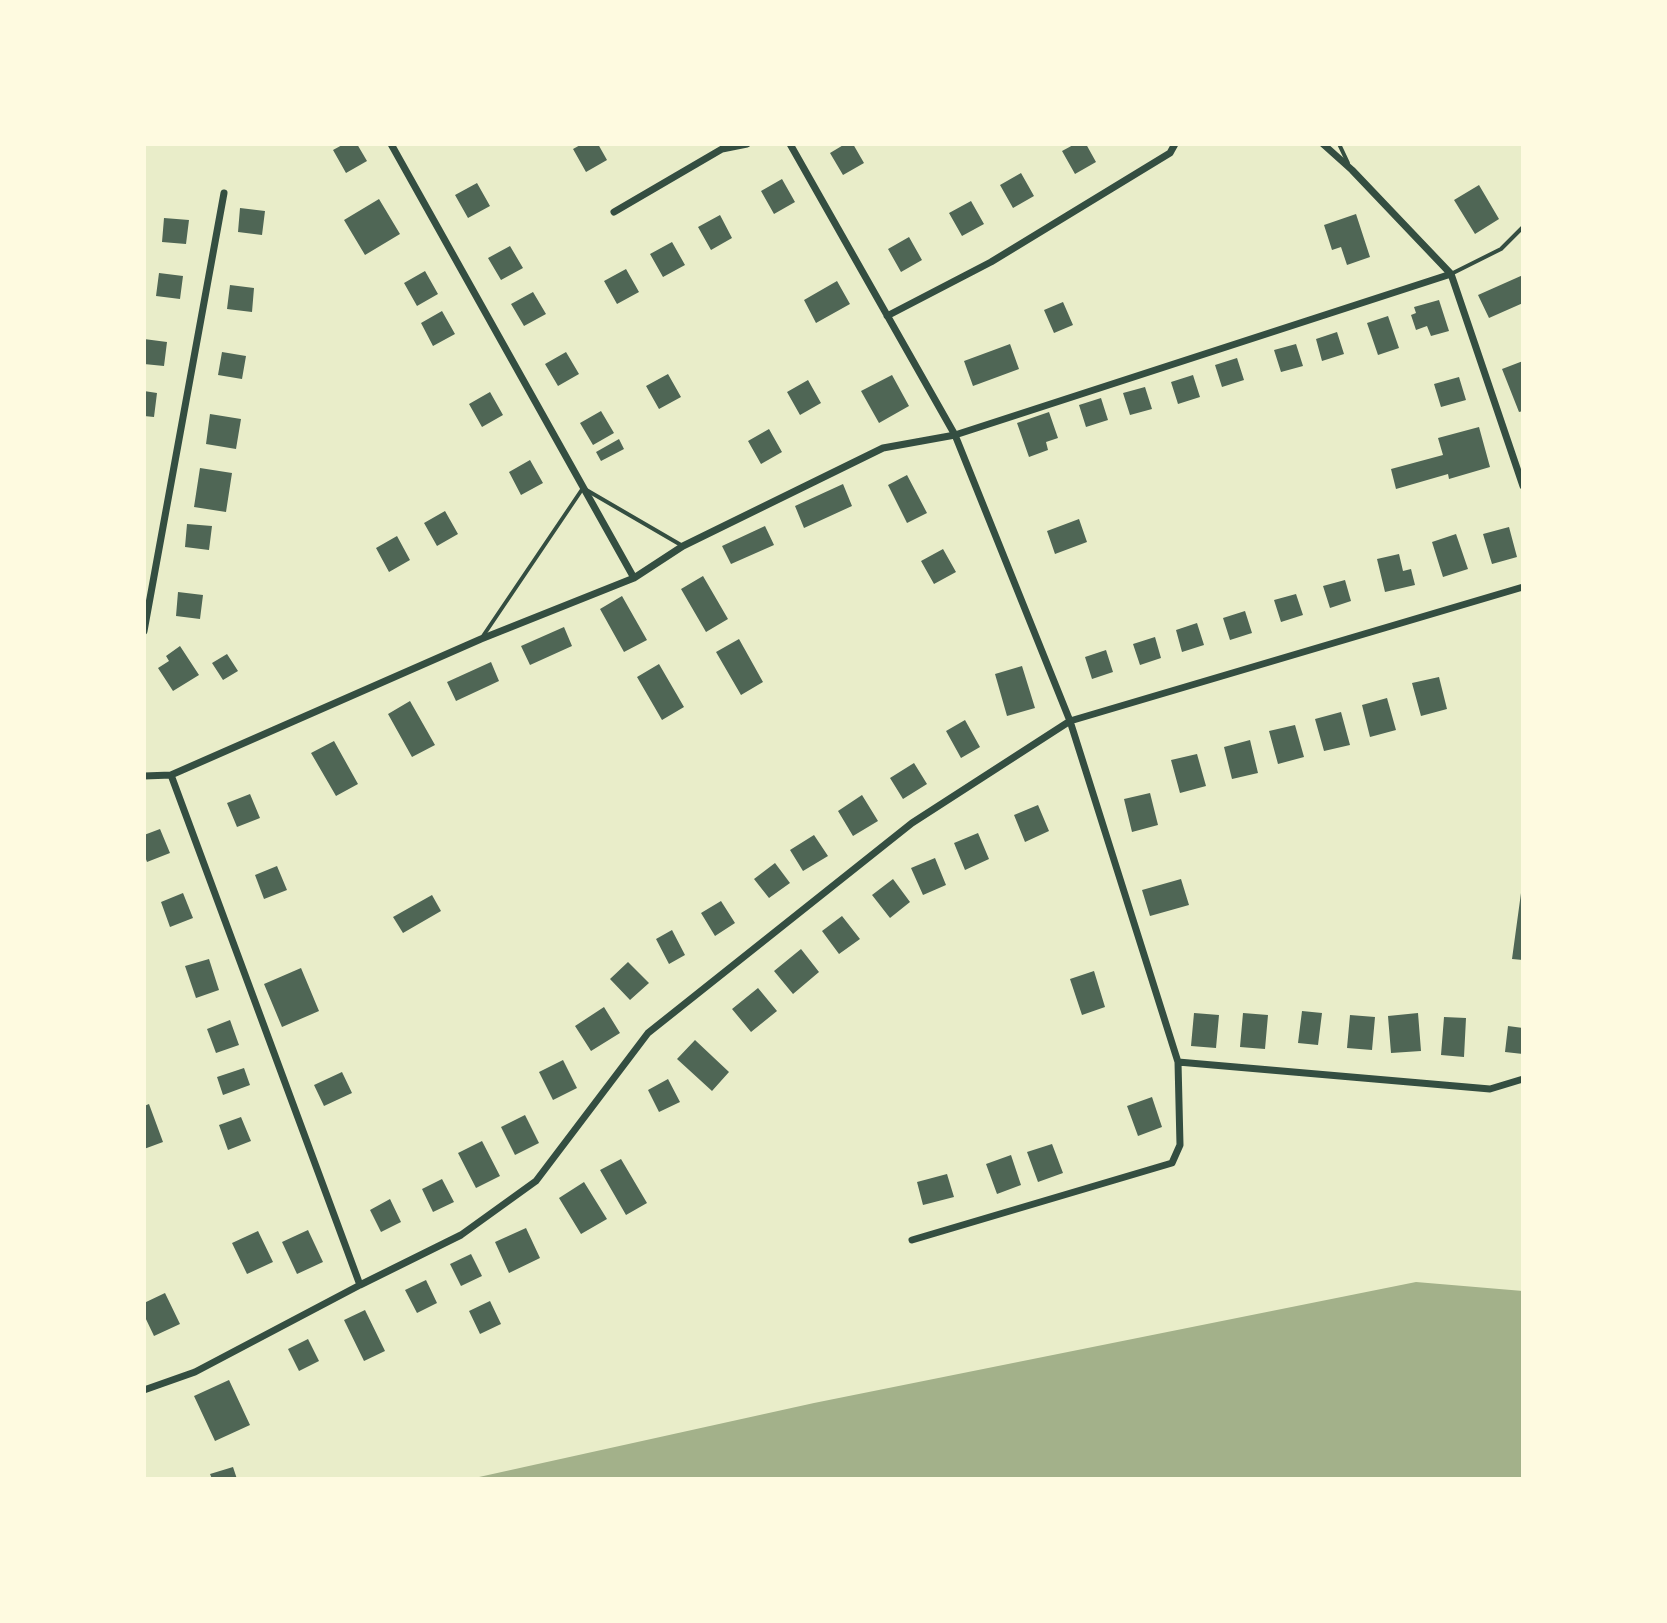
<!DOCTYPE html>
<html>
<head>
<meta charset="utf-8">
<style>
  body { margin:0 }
  #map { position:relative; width:1667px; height:1623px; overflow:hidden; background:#e9edc9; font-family:Arial,sans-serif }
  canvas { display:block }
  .frame { position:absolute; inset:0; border:146px solid #fefae0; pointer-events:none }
</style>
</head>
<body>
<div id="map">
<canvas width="1667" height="1623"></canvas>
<div class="frame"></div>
</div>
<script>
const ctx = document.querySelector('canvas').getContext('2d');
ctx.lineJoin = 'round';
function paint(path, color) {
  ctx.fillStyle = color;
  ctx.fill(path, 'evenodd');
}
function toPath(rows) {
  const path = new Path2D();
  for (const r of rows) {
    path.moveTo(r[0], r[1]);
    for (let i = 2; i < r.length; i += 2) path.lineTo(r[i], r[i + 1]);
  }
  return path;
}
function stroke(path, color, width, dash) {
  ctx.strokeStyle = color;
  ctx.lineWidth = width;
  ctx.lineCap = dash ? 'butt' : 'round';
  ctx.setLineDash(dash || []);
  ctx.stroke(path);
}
paint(toPath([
  [1416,1282,1523,1291,1523,1479,470,1479,814,1403]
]), '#a3b18a');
paint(toPath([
  [344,144,357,144,367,161,346,173,333,150],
  [582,144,598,144,607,160,586,172,573,149],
  [845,144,853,144,864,163,843,175,830,153],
  [1075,144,1086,144,1096,162,1075,174,1062,151],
  [1021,173,1034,196,1013,208,1000,185],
  [782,179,795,202,774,214,761,191],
  [477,183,490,206,468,218,455,195],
  [1479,185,1499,219,1475,234,1454,200],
  [379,199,400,234,365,255,344,220],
  [971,201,984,224,962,236,949,213],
  [240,208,265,211,262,235,238,232],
  [1356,214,1370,257,1347,265,1341,247,1332,250,1324,225],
  [720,215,732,238,711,250,698,227],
  [164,218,189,220,186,244,162,242],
  [909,237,922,260,901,272,888,249],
  [672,242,685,265,663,277,650,254],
  [510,246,523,268,501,280,488,258],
  [626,269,639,292,617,304,604,281],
  [425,271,438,294,417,306,404,283],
  [159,273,183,276,180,299,156,296],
  [1523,275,1523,303,1489,318,1478,295],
  [837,281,850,304,816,323,804,300],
  [230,285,254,288,252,312,227,309],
  [533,292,546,314,524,326,511,304],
  [1439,300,1449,331,1431,336,1427,326,1416,330,1411,315,1416,313,1414,307],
  [1063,302,1073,325,1054,333,1044,310],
  [442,311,455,334,433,346,421,323],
  [1388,316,1399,348,1378,355,1367,323],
  [1337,332,1344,354,1322,361,1316,339],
  [144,339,167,342,164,366,144,364],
  [1010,344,1019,369,973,386,964,361],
  [1296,344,1303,366,1281,372,1274,350],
  [222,352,246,356,242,379,218,375],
  [566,352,579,374,558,386,545,364],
  [1237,358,1244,380,1222,387,1215,365],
  [1523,361,1523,411,1519,412,1502,369],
  [668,374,681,397,659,409,646,386],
  [892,375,909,406,879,423,861,391],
  [1193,375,1200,397,1178,404,1171,382],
  [1459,377,1466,400,1441,407,1434,384],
  [808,380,821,403,800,415,787,392],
  [1145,387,1152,409,1130,415,1123,393],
  [144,391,157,393,154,417,144,416],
  [490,392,503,415,482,427,469,404],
  [1101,398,1108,420,1086,427,1079,405],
  [601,411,614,433,593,445,580,423],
  [1049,412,1058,438,1046,442,1048,450,1029,457,1017,423],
  [210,414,241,419,236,449,206,444],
  [1479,427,1490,467,1449,479,1448,474,1396,489,1391,469,1443,455,1438,438],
  [769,429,782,452,761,464,748,441],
  [619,439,624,449,601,461,596,452],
  [530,460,543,483,521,495,509,472],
  [200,468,232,473,226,512,194,507],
  [907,475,927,513,907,523,888,485],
  [843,484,852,506,804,528,795,506],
  [445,511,458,534,437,546,424,523],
  [1079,519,1087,542,1055,554,1047,531],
  [187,524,212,526,209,550,185,547],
  [765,526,774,545,731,564,722,546],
  [1509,527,1517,557,1492,564,1483,534],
  [1456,534,1468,569,1443,577,1432,542],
  [397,536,410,560,389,572,376,548],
  [943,549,956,572,934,584,921,561],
  [1399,554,1403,571,1411,569,1415,585,1385,592,1377,559],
  [703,576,728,619,706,632,681,589],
  [1345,580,1351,601,1330,608,1323,586],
  [178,592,203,595,200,619,176,616],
  [1296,594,1303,615,1281,622,1274,600],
  [622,596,647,640,624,652,600,609],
  [1245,611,1252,633,1230,640,1223,618],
  [1197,623,1204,645,1182,652,1176,630],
  [564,627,572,646,530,665,521,646],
  [1155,637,1161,658,1140,665,1133,644],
  [739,639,763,682,741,695,716,652],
  [180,646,199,675,173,691,158,668,169,661,166,656],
  [1106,650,1113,672,1092,679,1085,657],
  [227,654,238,671,223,680,212,663],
  [491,662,499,681,456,701,447,682],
  [659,664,684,707,662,720,637,677],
  [1022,666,1035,708,1007,716,995,674],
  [1439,677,1447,709,1421,716,1412,683],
  [1387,698,1396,730,1370,737,1362,705],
  [410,701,435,745,412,757,388,714],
  [1341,712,1350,745,1324,751,1315,719],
  [965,720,980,747,961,758,946,731],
  [1295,725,1304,757,1278,764,1269,731],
  [1250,740,1258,773,1232,779,1224,747],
  [334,741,358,784,336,796,311,753],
  [1197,754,1206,786,1180,793,1171,760],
  [914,763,927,784,903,799,890,778],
  [1150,793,1158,825,1132,832,1124,799],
  [250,794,260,818,237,827,227,803],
  [862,795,878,821,853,836,838,811],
  [1038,805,1049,831,1025,842,1014,815],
  [160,829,170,853,147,862,144,854,144,835],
  [978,833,989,859,965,870,954,843],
  [814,835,828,856,803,871,790,850],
  [935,858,946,885,923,895,911,868],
  [775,863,790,883,769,898,754,879],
  [277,866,287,890,264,899,255,875],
  [893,879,910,902,890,918,872,895],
  [1181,879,1189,905,1150,916,1142,890],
  [183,893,193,918,170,927,161,902],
  [1521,893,1523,893,1523,960,1512,959],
  [432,895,441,911,403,933,393,917],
  [721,901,735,923,715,936,701,913],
  [842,916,860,939,839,954,822,931],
  [672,930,685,955,669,964,656,939],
  [801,949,819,972,793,994,774,971],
  [209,959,219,990,196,998,185,966],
  [628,962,649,983,630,1000,610,979],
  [301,968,319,1011,282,1027,264,984],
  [1094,971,1105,1007,1082,1015,1070,979],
  [758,988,777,1011,751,1032,732,1009],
  [604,1007,620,1033,591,1051,575,1026],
  [1302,1011,1322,1013,1318,1045,1298,1043],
  [1194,1013,1219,1015,1216,1048,1191,1046],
  [1243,1013,1268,1015,1265,1049,1240,1047],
  [1418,1013,1421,1051,1391,1053,1388,1016],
  [1350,1015,1375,1017,1372,1050,1347,1048],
  [1444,1017,1466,1018,1464,1057,1441,1055],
  [230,1020,239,1045,216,1053,207,1029],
  [1508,1026,1523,1028,1523,1054,1505,1052],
  [695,1040,729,1072,712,1091,677,1059],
  [563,1060,577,1088,553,1100,539,1072],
  [244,1068,250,1085,223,1095,217,1077],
  [342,1072,352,1093,324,1106,314,1085],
  [668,1079,680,1102,659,1112,648,1090],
  [1152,1097,1162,1127,1138,1136,1127,1106],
  [149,1104,163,1142,144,1149,144,1106],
  [525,1115,539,1143,515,1155,501,1127],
  [241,1117,251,1141,228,1150,219,1125],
  [482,1141,500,1176,476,1188,458,1153],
  [1052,1144,1063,1173,1038,1182,1027,1152],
  [1011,1155,1021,1185,997,1194,986,1164],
  [621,1159,647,1203,626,1215,600,1170],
  [947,1174,954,1197,923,1205,917,1182],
  [442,1179,454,1202,433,1212,422,1189],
  [584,1182,607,1219,581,1234,559,1198],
  [390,1199,401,1222,381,1232,370,1210],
  [526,1228,540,1258,509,1273,495,1242],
  [308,1230,323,1262,297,1274,282,1242],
  [258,1231,273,1262,247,1274,232,1243],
  [471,1254,482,1276,461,1286,450,1264],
  [426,1280,437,1303,417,1313,405,1290],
  [165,1293,180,1324,154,1336,144,1315,144,1303],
  [490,1301,501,1324,480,1334,469,1311],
  [365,1310,385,1351,364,1361,344,1320],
  [308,1339,319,1361,299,1371,288,1349],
  [229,1380,250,1425,215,1441,194,1396],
  [233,1467,237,1479,212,1479,210,1474]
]), '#4f6655');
stroke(toPath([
  [1339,144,1348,163],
  [1451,274,1501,249,1523,227],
  [481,639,583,488,681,545]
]), '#344e41', 4);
stroke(toPath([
  [391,144,634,578],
  [790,144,955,435,1070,721,1178,1062],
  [1323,144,1352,170,1451,274,1523,486],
  [614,212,722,149,747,144],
  [887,316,991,262,1170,153,1175,144],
  [144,631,224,193],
  [171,775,481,639,634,578,683,546,883,448,955,435,1451,274],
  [144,776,171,775,360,1285],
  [912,1240,1172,1163,1180,1145,1178,1062,1490,1089,1523,1079],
  [144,1390,195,1372,360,1285,461,1235,536,1181,648,1033,912,823,1070,721,1523,587]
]), '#344e41', 7);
</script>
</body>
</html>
